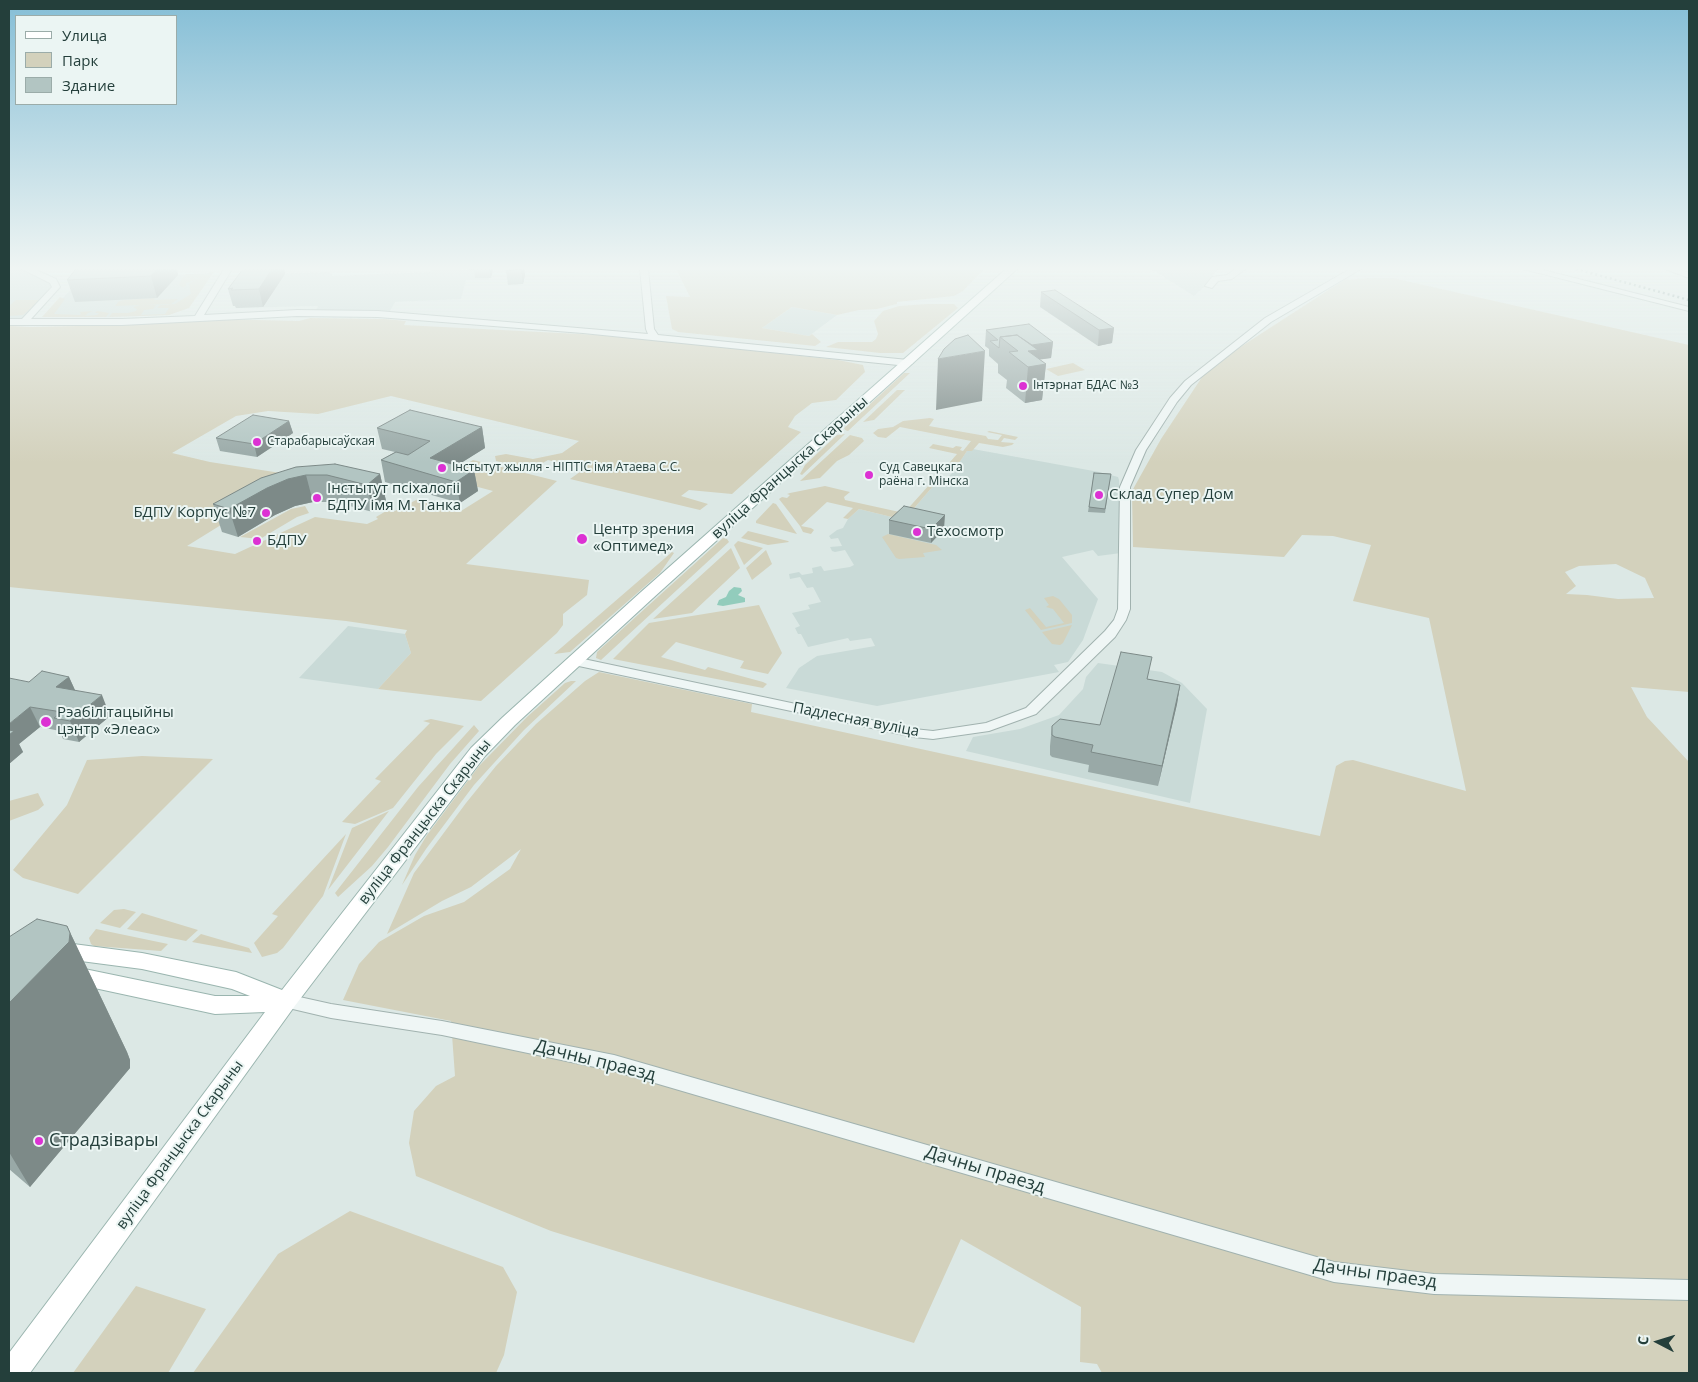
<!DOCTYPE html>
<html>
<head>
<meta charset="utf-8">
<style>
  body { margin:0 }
  #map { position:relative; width:1698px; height:1382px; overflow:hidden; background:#dce8e5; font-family:"Open Sans",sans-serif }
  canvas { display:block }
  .frame { position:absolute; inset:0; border:10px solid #243f3b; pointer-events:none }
  .legend { position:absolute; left:15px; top:15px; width:162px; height:90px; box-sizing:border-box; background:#ebf5f3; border:1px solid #9baca9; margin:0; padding:6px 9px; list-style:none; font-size:15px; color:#243f3b }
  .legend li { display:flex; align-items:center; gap:10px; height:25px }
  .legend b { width:25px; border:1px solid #9baca9 }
  .north { position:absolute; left:1633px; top:1317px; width:50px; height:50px; -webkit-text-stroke:4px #ebf5f3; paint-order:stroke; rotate:275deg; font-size:14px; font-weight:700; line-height:20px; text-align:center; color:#243f3b }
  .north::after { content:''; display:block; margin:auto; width:18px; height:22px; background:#243f3b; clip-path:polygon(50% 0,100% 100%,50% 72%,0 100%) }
</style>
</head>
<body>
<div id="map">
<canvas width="1698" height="1382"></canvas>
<div class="frame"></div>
<ul class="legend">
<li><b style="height:6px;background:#fff"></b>Улица</li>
<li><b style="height:14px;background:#d3d1bc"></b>Парк</li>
<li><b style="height:14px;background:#b2c5c2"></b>Здание</li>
</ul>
<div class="north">С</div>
</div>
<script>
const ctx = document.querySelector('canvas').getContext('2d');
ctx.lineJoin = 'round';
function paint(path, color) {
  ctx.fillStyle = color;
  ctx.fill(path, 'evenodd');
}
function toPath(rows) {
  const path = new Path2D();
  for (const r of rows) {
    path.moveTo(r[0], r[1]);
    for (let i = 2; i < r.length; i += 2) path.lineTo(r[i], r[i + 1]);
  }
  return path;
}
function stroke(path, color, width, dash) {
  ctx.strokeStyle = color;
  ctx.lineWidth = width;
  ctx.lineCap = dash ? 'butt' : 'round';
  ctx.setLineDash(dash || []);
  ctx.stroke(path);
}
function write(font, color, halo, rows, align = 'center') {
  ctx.font = font + ' "Open Sans",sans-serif';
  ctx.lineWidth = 4;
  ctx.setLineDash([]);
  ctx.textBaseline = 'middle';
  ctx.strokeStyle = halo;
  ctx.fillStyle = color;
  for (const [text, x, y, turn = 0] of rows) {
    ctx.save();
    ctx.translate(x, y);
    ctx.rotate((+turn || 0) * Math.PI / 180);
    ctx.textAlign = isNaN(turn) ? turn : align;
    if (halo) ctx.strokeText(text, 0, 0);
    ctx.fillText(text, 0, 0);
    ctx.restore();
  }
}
paint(toPath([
  [9,269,24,269,52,285,24,322,9,322],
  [493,269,489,280,466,280,461,299,395,302,390,311,316,310,318,306,236,308,237,306,233,306,253,278,275,274,328,272,332,274,332,276,431,272,432,270],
  [1151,269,1218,269,1204,287,1194,296],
  [211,273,186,309,166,315,107,317,45,317,79,281],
  [792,307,837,315,809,336,762,328],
  [973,449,1099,472,1118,477,1119,480,1121,553,1098,556,1093,550,1062,557,1098,599,1083,640,1068,662,1054,665,1059,672,877,706,786,688,799,668,817,656,875,646,871,638,850,641,848,638,808,647,801,634,798,634,795,628,800,626,792,613,810,609,808,605,821,602,813,587,807,588,800,577,790,579,789,574,799,572,802,575,813,573,812,568,821,566,824,571,850,567,854,565,845,550,835,552,832,551,830,547,842,546,838,538,831,539,829,536,837,530,843,528,848,519,859,509,904,520,934,485,940,486,953,472,967,451],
  [348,626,405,634,411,653,378,689,299,678],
  [1098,663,1162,672,1182,683,1207,709,1190,803,966,751,973,737,1020,729,1059,715,1083,689,1086,677]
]), '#c9dad7');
paint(toPath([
  [676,269,984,269,963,291,954,296,897,302,897,304,877,309,859,310,837,315,792,307,762,328,809,336,812,334,821,342,815,346,678,332,672,329,666,296,690,297],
  [209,272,214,272,189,308,169,315,109,317,112,313,128,313,136,311,137,309,133,307,142,305,156,305,153,309,144,310,141,315,165,314,169,308,157,308,160,305,175,304,191,294,189,284,198,278,192,276,196,278,195,280,186,283,186,286,183,287,187,290,179,285,183,277,188,277,184,276,186,274,209,275],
  [1368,278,1393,278,1689,345,1689,692,1631,687,1647,717,1689,762,1689,1373,1102,1373,1097,1364,1080,1362,1081,1307,961,1239,914,1343,551,1231,416,1176,409,1143,414,1111,436,1086,455,1076,451,1021,343,1000,359,964,379,942,424,916,464,902,510,869,521,849,471,887,442,901,387,934,414,873,466,803,496,766,536,724,585,681,599,672,752,704,751,712,1320,836,1336,766,1345,761,1353,760,1466,791,1429,618,1353,601,1371,545,1333,536,1302,535,1284,557,1133,547,1132,491,1161,439,1208,368,1344,280],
  [1616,564,1645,578,1654,598,1618,599,1587,595,1566,594,1576,586,1565,572,1579,566],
  [60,297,65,299,54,314,80,315,81,313,79,312,93,311,88,313,85,316,97,315,99,313,95,313,97,311,109,313,106,317,42,317],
  [155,298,154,300,178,299,171,304,115,306,119,301,125,300],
  [16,300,41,300,23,315,9,316,9,306],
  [927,304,954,304,958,308,903,353,880,353,826,347,838,342,872,342,876,339,878,334,874,321,883,311,899,306],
  [310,318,385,319,406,321,404,325,619,336,838,360,863,365,865,372,836,400,812,403,795,416,788,427,801,432,732,494,689,490,681,496,708,504,700,510,570,479,584,469,548,460,532,469,496,461,495,456,506,454,533,459,562,453,579,441,391,396,318,414,268,411,236,416,172,453,210,462,287,474,271,494,187,546,235,554,315,517,367,524,378,519,376,517,393,507,393,512,418,499,461,511,493,491,444,478,473,460,557,481,466,564,589,580,587,595,563,614,563,625,557,633,481,701,378,689,411,653,405,634,407,630,346,621,9,587,9,326,31,327,123,325,127,323,213,319,299,321],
  [1073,363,1085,370,1058,376,1046,369],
  [904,373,910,373,848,431,845,430,844,428],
  [897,390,905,390,874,420,863,422],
  [930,418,934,419,929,426,986,436,988,439,998,440,1002,435,987,432,989,431,1018,437,1015,440,1004,438,1001,442,1014,443,1012,445,1003,447,979,443,972,451,967,451,953,472,943,470,957,454,929,448,933,444,953,448,956,446,962,447,960,450,963,451,971,441,900,427,886,438,878,437,873,433,878,429,893,427,903,421],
  [845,434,802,475,800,474,805,465,837,435],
  [850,435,862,438,864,441,849,455,837,461,820,478,800,481],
  [930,484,934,485,904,520,859,509,848,519,843,518,853,508,827,502,801,526,811,528,814,530,811,534,803,532,800,526,779,499,782,497,787,498,790,495,787,494,790,493,825,486,850,492,844,497,845,500,904,513],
  [773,503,776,504,797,534,756,523,756,521],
  [305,506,309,513,297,517,260,539,240,537,291,509],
  [748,531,788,541,789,542,768,545,741,538],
  [888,534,936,545,942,550,923,553,925,557,899,559,896,558,882,537],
  [723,538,727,539,729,542,601,660,596,658,597,652],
  [738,541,763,548,744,565,734,545],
  [731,548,740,568,692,613,653,619],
  [766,550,772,564,752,580,746,568],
  [672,552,674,553,660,573,570,652,554,654],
  [1053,596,1059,599,1072,615,1072,623,1041,630,1025,610,1030,608,1046,627,1064,623,1053,609,1046,607,1049,605,1044,598],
  [759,605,782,653,768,674,740,668,744,661,676,642,661,657,705,670,708,667,763,682,767,684,763,688,613,659,649,623],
  [1072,625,1063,643,1060,645,1052,644,1042,632],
  [571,681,576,681,524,730,474,785,426,849,402,885,415,855,427,835,479,766,527,717,565,683],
  [431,719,464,726,436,754,393,808,355,824,342,822,381,781,375,779,430,723,423,721],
  [474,725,479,731,450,764,388,847,372,866,338,897,335,893,418,787],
  [142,756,213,759,78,894,23,878,13,870,67,805,87,760],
  [38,793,44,805,38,810,9,821,9,801],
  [389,811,328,890,352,828],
  [346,834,323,896,283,948,277,953,262,957,254,943,278,916,272,914],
  [124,909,136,912,120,928,100,923,114,910],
  [142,913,198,930,186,941,127,929],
  [96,929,168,944,161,951,94,946,91,944,89,938],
  [201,934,249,948,252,953,192,942],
  [350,1211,503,1267,517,1292,504,1355,496,1373,193,1373,278,1254],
  [136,1286,206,1309,168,1373,73,1373]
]), '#d3d1bc');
paint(toPath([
  [734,587,741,588,742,591,738,595,745,598,745,602,723,606,717,605,719,600,726,597,729,591]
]), '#92ccbc');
const minor = toPath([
  [22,269,34,269,56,279,60,287,31,319,122,319,195,316,224,269,232,269,204,315,297,310,378,311,648,334,646,329,640,269,648,269,654,329,658,335,908,360,913,363,908,366,583,333,378,317,297,316,122,325,9,325,9,319,22,319,52,287,50,283,22,269],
  [1235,269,1245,269,1232,279,1218,281,1212,288,1205,286,1212,277,1227,275,1235,269],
  [1350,269,1361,269,1271,322,1191,385,1177,402,1146,450,1130,487,1130,609,1126,620,1115,637,1036,714,989,731,933,739,914,737,574,665,567,661,574,657,914,729,933,731,986,723,1026,708,1105,631,1114,620,1118,609,1120,487,1136,450,1170,398,1185,381,1265,318,1350,269],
  [1523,269,1539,269,1689,307,1689,311,1523,269],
  [1665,269,1678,269,1689,273,1689,278,1665,269],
  [286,994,331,1004,442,1021,614,1055,1334,1262,1434,1274,1689,1280,1689,1300,1434,1294,1334,1282,614,1071,442,1035,331,1018,280,1006,277,1001,280,996,286,994]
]);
const major = toPath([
  [1006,269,1017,269,653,598,515,725,485,756,294,1007,30,1373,9,1373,9,1353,265,1012,215,1014,62,981,59,975,62,969,70,966,215,996,250,996,232,989,142,969,58,958,50,956,47,950,50,944,58,942,142,953,236,972,282,990,471,748,503,717,641,592,1006,269]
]);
stroke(minor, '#a1b2af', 2);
stroke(major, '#9ab5af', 2);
paint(minor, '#eff6f5');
paint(major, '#fff');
stroke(toPath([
  [1576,269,1689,300]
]), '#73938d', 2.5, [2, 3]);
paint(toPath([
  [76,269,177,269,178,275,157,298,75,302,67,280],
  [243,269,284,269,285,274,263,307,236,308,235,306,233,306,228,289],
  [474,269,493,269,491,278,475,278],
  [524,269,525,275,523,284,508,285,506,271],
  [1041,292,1114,328,1112,343,1098,346,1040,307],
  [986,330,1053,342,1051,358,1039,359,1046,364,1042,400,1025,403,1006,388,1007,380,998,373,998,364,989,356,989,349,985,346],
  [289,421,293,433,257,457,220,451,216,438],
  [482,427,485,448,457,465,474,470,478,491,460,503,385,482,381,460,395,452,382,449,377,428],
  [296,467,380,474,386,501,373,512,334,502,313,502,295,506,275,515,238,537,222,532,213,504],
  [1094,473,1111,474,1105,513,1088,512],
  [889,520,944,529,931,543,889,534],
  [69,677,75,690,110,716,79,742,63,739,60,731,40,727,19,744,23,752,9,764,29,682],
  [1148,679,1180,685,1177,704,1158,786,1088,772,1089,765,1052,757,1050,755,1050,746,1052,726,1100,725],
  [67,926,127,1052,130,1060,130,1068,30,1187,9,1169,9,937]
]), '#99a9a7');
paint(toPath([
  [157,269,177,269,178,275,157,298,151,276],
  [272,269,284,269,285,274,263,307,259,289],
  [489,269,493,269,491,278],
  [521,269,524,269,525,275,523,284],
  [1114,328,1112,343,1098,346,1099,330],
  [1053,342,1051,358,1037,360,1046,364,1042,400,1025,403,1028,367,1018,351,1014,348],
  [985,351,982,401,936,410,938,359],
  [289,421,293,433,257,457,254,444],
  [482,427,485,448,439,477,430,458],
  [474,470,478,491,460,503,456,482],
  [380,474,386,501,373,512,367,485],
  [306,475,313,502,295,506,275,515,238,537,229,509,267,488,288,479],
  [945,515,944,529,931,543,931,529],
  [69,677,78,697,56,687],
  [1180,685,1177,704,1158,786,1162,766],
  [102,695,110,716,79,742,70,721],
  [30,707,40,727,19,744,23,752,9,764,9,724],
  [67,926,127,1052,130,1060,130,1068,30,1187,9,1152,9,1003]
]), '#7d8a88');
const building = toPath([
  [76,269,157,269,151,276,67,280,76,269],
  [243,269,272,269,259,289,231,290,233,288,228,289,243,269],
  [506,269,521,269,506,271,506,269],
  [1055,290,1114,328,1099,330,1041,292,1055,290],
  [1029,324,1053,342,1032,345,1017,335,1000,337,999,348,990,341,998,340,986,330,1029,324],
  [968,335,985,351,938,359,944,349,955,339,968,335],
  [1017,335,1038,350,1028,351,1046,364,1028,367,1009,352,1018,351,1000,337,1017,335],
  [410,410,482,427,430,458,474,470,456,482,381,460,396,452,408,455,430,441,377,428,410,410],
  [253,415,289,421,254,444,216,438,253,415],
  [335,464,380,474,367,485,327,475,306,475,288,479,267,488,229,509,213,504,261,478,296,467,335,464],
  [1094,473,1111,474,1105,509,1089,507,1094,473],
  [904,506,945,515,931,529,889,520,904,506],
  [1121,652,1152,657,1147,679,1180,685,1162,766,1091,752,1093,745,1055,737,1052,735,1052,726,1060,719,1100,725,1121,652],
  [42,671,69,677,56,687,102,695,70,721,54,718,62,712,30,707,9,724,9,678,29,682,42,671],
  [9,730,14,731,9,735,9,730],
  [37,919,67,926,70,933,69,942,9,1003,9,937,37,919]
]);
paint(building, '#b2c5c2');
stroke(building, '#7d8a88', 1);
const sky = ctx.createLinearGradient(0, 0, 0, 463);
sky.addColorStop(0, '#85bed6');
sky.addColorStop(0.58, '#eff5f3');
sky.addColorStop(1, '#eff5f300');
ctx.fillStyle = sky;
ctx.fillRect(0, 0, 1698, 463);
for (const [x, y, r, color] of [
  [1023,386,5,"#dc31d3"],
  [257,442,5,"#dc31d3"],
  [442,468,5,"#dc31d3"],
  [869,475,5,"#dc31d3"],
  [1099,495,5,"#dc31d3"],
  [317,498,5,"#dc31d3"],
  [266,513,5,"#dc31d3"],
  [917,532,5,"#dc31d3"],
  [582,539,6,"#dc31d3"],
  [257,541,5,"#dc31d3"],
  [46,722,6,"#dc31d3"],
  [39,1141,5,"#dc31d3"]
]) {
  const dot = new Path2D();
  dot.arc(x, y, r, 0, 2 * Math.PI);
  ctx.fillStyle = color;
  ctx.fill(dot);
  stroke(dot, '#ebf5f3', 2);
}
write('12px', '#243f3b', '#ebf5f3', [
  ["Інтэрнат БДАС №3",1033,386],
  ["Старабарысаўская",267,442],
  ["Інстытут жылля - НІПТІС імя Атаева С.С.",452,468],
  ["Суд Савецкага",879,468],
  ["раёна г. Мінска",879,482]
], 'left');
write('15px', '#243f3b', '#ebf5f3', [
  ["вуліца Францыска Скарыны",790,468,-42],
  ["Падлесная вуліца",856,720,11],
  ["вуліца Францыска Скарыны",425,822,-52],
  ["вуліца Францыска Скарыны",180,1145,-54]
]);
write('15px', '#243f3b', '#ebf5f3', [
  ["Інстытут псіхалогіі",327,489],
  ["БДПУ імя М. Танка",327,506],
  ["Склад Супер Дом",1109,495],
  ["БДПУ Корпус №7",256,513,"right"],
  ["Центр зрения",593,530],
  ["«Оптимед»",593,547],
  ["Техосмотр",927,532],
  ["БДПУ",267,541],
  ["Рэабілітацыйны",57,713],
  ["цэнтр «Элеас»",57,730]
], 'left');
write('18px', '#243f3b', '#ebf5f3', [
  ["Дачны праезд",595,1061,14],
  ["Дачны праезд",985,1170,17],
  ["Дачны праезд",1375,1274,8]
]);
write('18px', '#243f3b', '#ebf5f3', [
  ["Страдзівары",49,1141]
], 'left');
</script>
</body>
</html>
